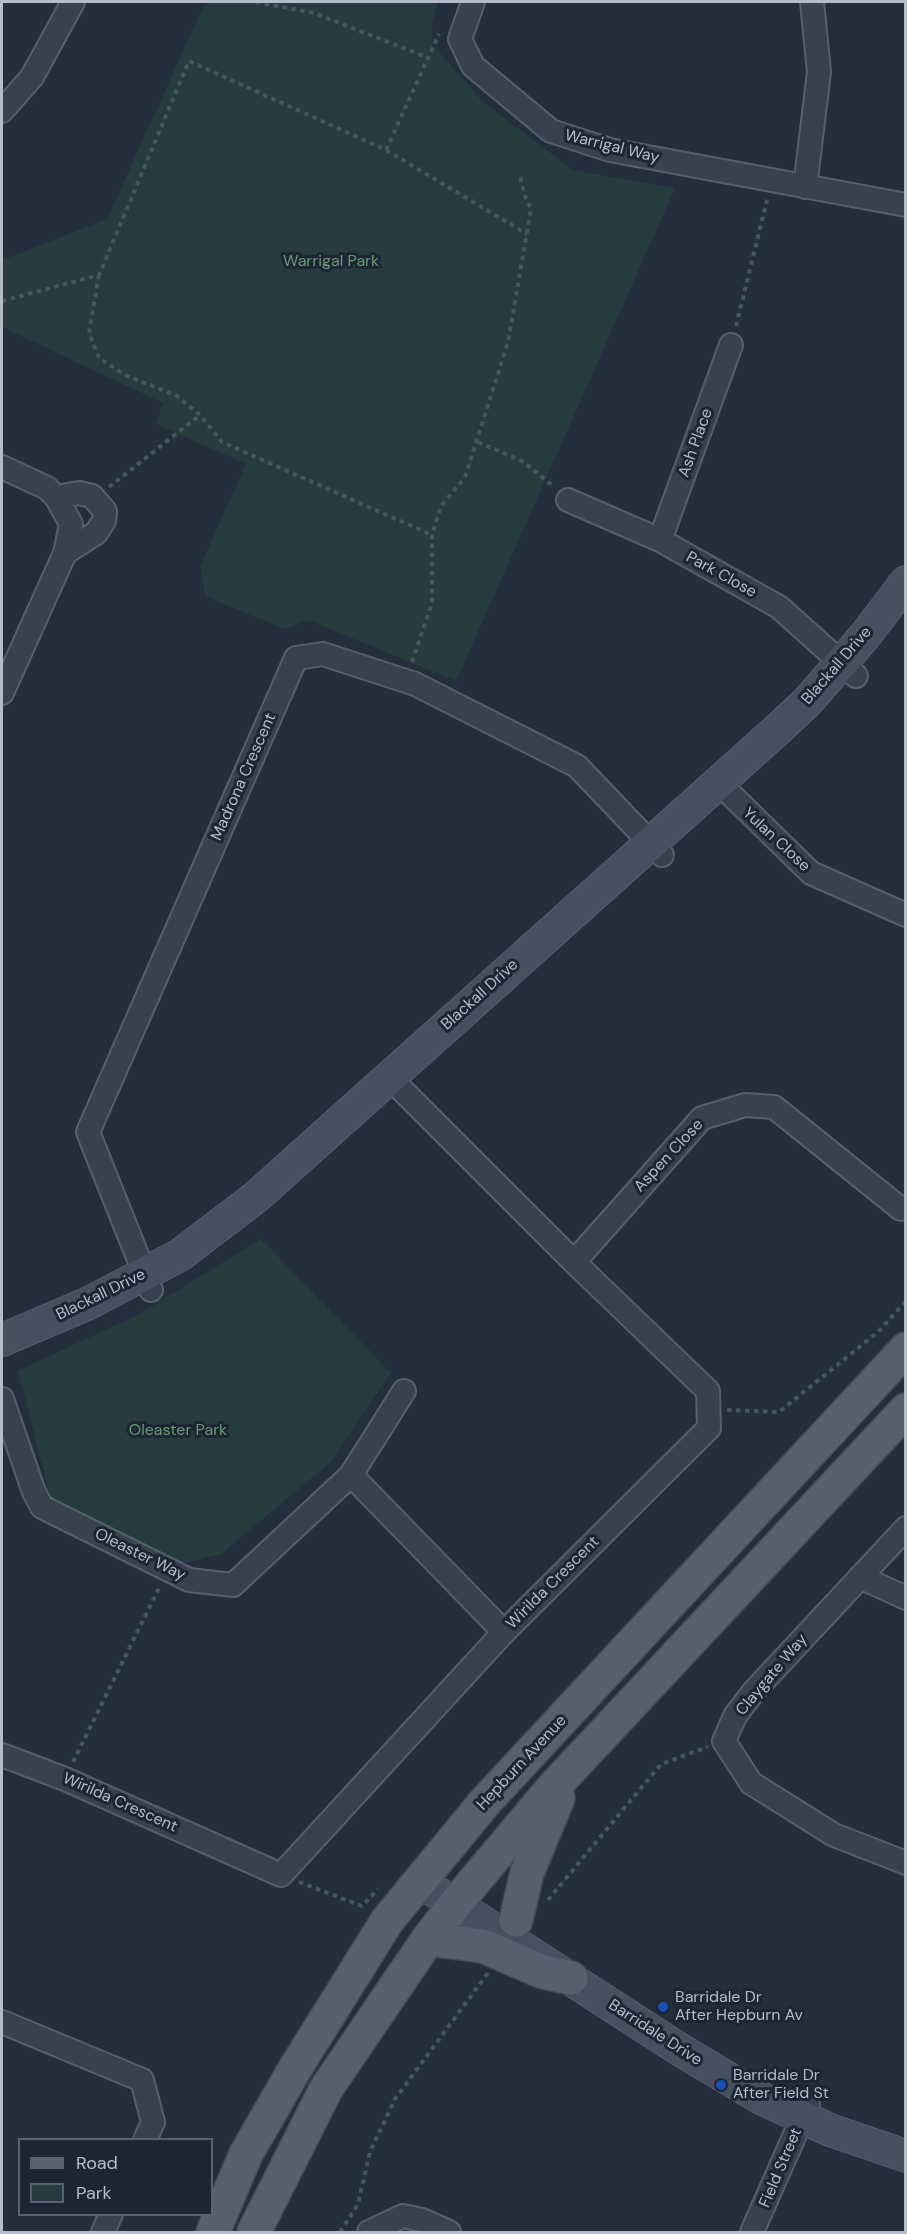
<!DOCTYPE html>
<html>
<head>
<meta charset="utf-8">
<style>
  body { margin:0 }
  #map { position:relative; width:907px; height:2234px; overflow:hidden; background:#242f3e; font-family:"DM Sans",sans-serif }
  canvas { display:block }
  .frame { position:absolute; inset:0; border:3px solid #b4bcc9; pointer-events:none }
  .legend { position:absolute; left:18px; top:2138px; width:195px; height:78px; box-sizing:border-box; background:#1d2633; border:2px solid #59626f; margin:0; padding:8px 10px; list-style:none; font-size:18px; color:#b4bcc9 }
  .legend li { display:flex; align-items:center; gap:12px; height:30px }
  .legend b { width:30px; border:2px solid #59626f }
</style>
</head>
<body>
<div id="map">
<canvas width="907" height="2234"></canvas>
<div class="frame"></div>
<ul class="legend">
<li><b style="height:8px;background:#56606e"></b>Road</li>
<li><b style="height:16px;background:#263c3f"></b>Park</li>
</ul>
</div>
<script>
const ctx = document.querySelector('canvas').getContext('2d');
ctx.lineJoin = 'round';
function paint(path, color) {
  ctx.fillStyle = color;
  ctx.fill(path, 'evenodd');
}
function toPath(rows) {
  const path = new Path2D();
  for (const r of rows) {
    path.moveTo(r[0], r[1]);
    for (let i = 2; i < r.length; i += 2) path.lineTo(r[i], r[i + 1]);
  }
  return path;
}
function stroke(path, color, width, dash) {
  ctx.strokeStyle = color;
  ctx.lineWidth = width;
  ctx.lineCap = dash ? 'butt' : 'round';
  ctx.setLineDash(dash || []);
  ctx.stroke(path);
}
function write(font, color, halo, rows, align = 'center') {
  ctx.font = font + ' "DM Sans",sans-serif';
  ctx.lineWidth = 6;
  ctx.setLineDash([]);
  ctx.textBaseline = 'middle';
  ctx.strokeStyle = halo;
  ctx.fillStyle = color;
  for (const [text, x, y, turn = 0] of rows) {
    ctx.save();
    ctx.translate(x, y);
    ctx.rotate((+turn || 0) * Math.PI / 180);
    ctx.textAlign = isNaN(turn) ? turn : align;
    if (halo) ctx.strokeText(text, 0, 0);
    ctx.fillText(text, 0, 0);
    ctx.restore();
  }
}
paint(toPath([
  [210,2,438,2,432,24,433,45,482,101,573,170,675,188,456,681,308,620,284,629,205,596,200,567,246,464,156,424,163,403,2,327,2,260,107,219,202,9],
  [261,1239,391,1373,332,1461,221,1554,174,1566,52,1504,18,1371,141,1313]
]), '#263c3f');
const street = toPath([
  [473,2,460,39,473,66,551,131,610,150,906,205],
  [2,111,32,77,73,2],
  [805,187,819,72,812,2],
  [2,467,47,488,56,497,71,524,65,553,2,693],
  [56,497,79,493,92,496,105,511,104,521,96,533,65,553],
  [568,500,660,540,779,607,856,676],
  [660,540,731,345],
  [720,784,811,873,906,915],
  [574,1262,702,1118,745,1105,774,1107,901,1209],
  [151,1290,88,1132,296,658,323,654,415,684,577,766,662,855],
  [2,1399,34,1492,42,1507,189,1580,233,1585,351,1475,404,1391],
  [351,1475,504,1632],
  [906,1528,755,1690,735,1716,724,1741,751,1783,834,1835,906,1863],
  [860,1577,906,1598],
  [2,1755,65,1779,281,1875,504,1632,709,1428,708,1391,574,1262,400,1088,391,1076],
  [2,2022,142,2080,153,2122,145,2140],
  [103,2232,111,2214],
  [369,2232,403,2216,422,2220,449,2232],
  [752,2232,808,2105]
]);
const secondary = toPath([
  [2,1340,89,1303,180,1255,256,1197,776,731,807,702,864,637,906,582],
  [419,1881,679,2049,759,2097,830,2130,906,2156]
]);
const primary = toPath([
  [516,1920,527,1873,558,1798],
  [428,1939,483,1946,543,1972,571,1978],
  [213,2232,246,2154,296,2067,387,1921,485,1802,906,1349],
  [254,2232,326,2089,428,1939,456,1903,551,1790,906,1410]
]);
stroke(street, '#565f6c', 26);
stroke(secondary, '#565f6c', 34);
stroke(primary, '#414a57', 36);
stroke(toPath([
  [256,2,314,13,429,58],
  [386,150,439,34],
  [99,275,89,333,99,358,125,375,177,396,200,415,222,442,432,535],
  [2,301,99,275,189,61,386,150,527,234],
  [736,326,767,200],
  [478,442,524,462,554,487],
  [109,487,200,415],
  [412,662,432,603,432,535,441,506,465,477,508,342,531,209,524,194,520,174],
  [727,1410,779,1412,878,1332,906,1301],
  [73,1762,160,1586],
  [299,1882,362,1906,378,1889],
  [548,1900,661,1764,708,1747],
  [340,2232,358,2204,370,2152,395,2099,488,1973]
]), '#44595c', 4, [4.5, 4.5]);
stroke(street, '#38414e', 22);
stroke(secondary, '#465061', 32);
stroke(primary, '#56606e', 33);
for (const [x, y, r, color] of [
  [663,2007,6,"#1a4fb4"],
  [721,2085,6,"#1a4fb4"]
]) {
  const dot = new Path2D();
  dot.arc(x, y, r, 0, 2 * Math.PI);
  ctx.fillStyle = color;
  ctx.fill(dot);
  stroke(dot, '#1d2633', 2);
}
write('16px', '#b4bcc9', '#1d2633', [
  ["Warrigal Way",612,147,14],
  ["Ash Place",696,443,-70],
  ["Park Close",721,575,29],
  ["Blackall Drive",837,666,-49],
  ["Madrona Crescent",244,777,-66],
  ["Yulan Close",776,840,43],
  ["Blackall Drive",480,995,-42],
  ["Aspen Close",669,1156,-47],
  ["Blackall Drive",101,1295,-26],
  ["Oleaster Way",140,1555,26],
  ["Wirilda Crescent",553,1583,-45],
  ["Claygate Way",772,1675,-50],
  ["Hepburn Avenue",522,1763,-47],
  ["Wirilda Crescent",120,1803,24],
  ["Barridale Drive",655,2033,33],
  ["Field Street",781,2168,-67]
]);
write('16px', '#6b9a76', '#1d2633', [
  ["Warrigal Park",331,262],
  ["Oleaster Park",178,1431]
]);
write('16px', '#b4bcc9', '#1d2633', [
  ["Barridale Dr",675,1998],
  ["After Hepburn Av",675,2016],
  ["Barridale Dr",733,2076],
  ["After Field St",733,2094]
], 'left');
</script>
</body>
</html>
